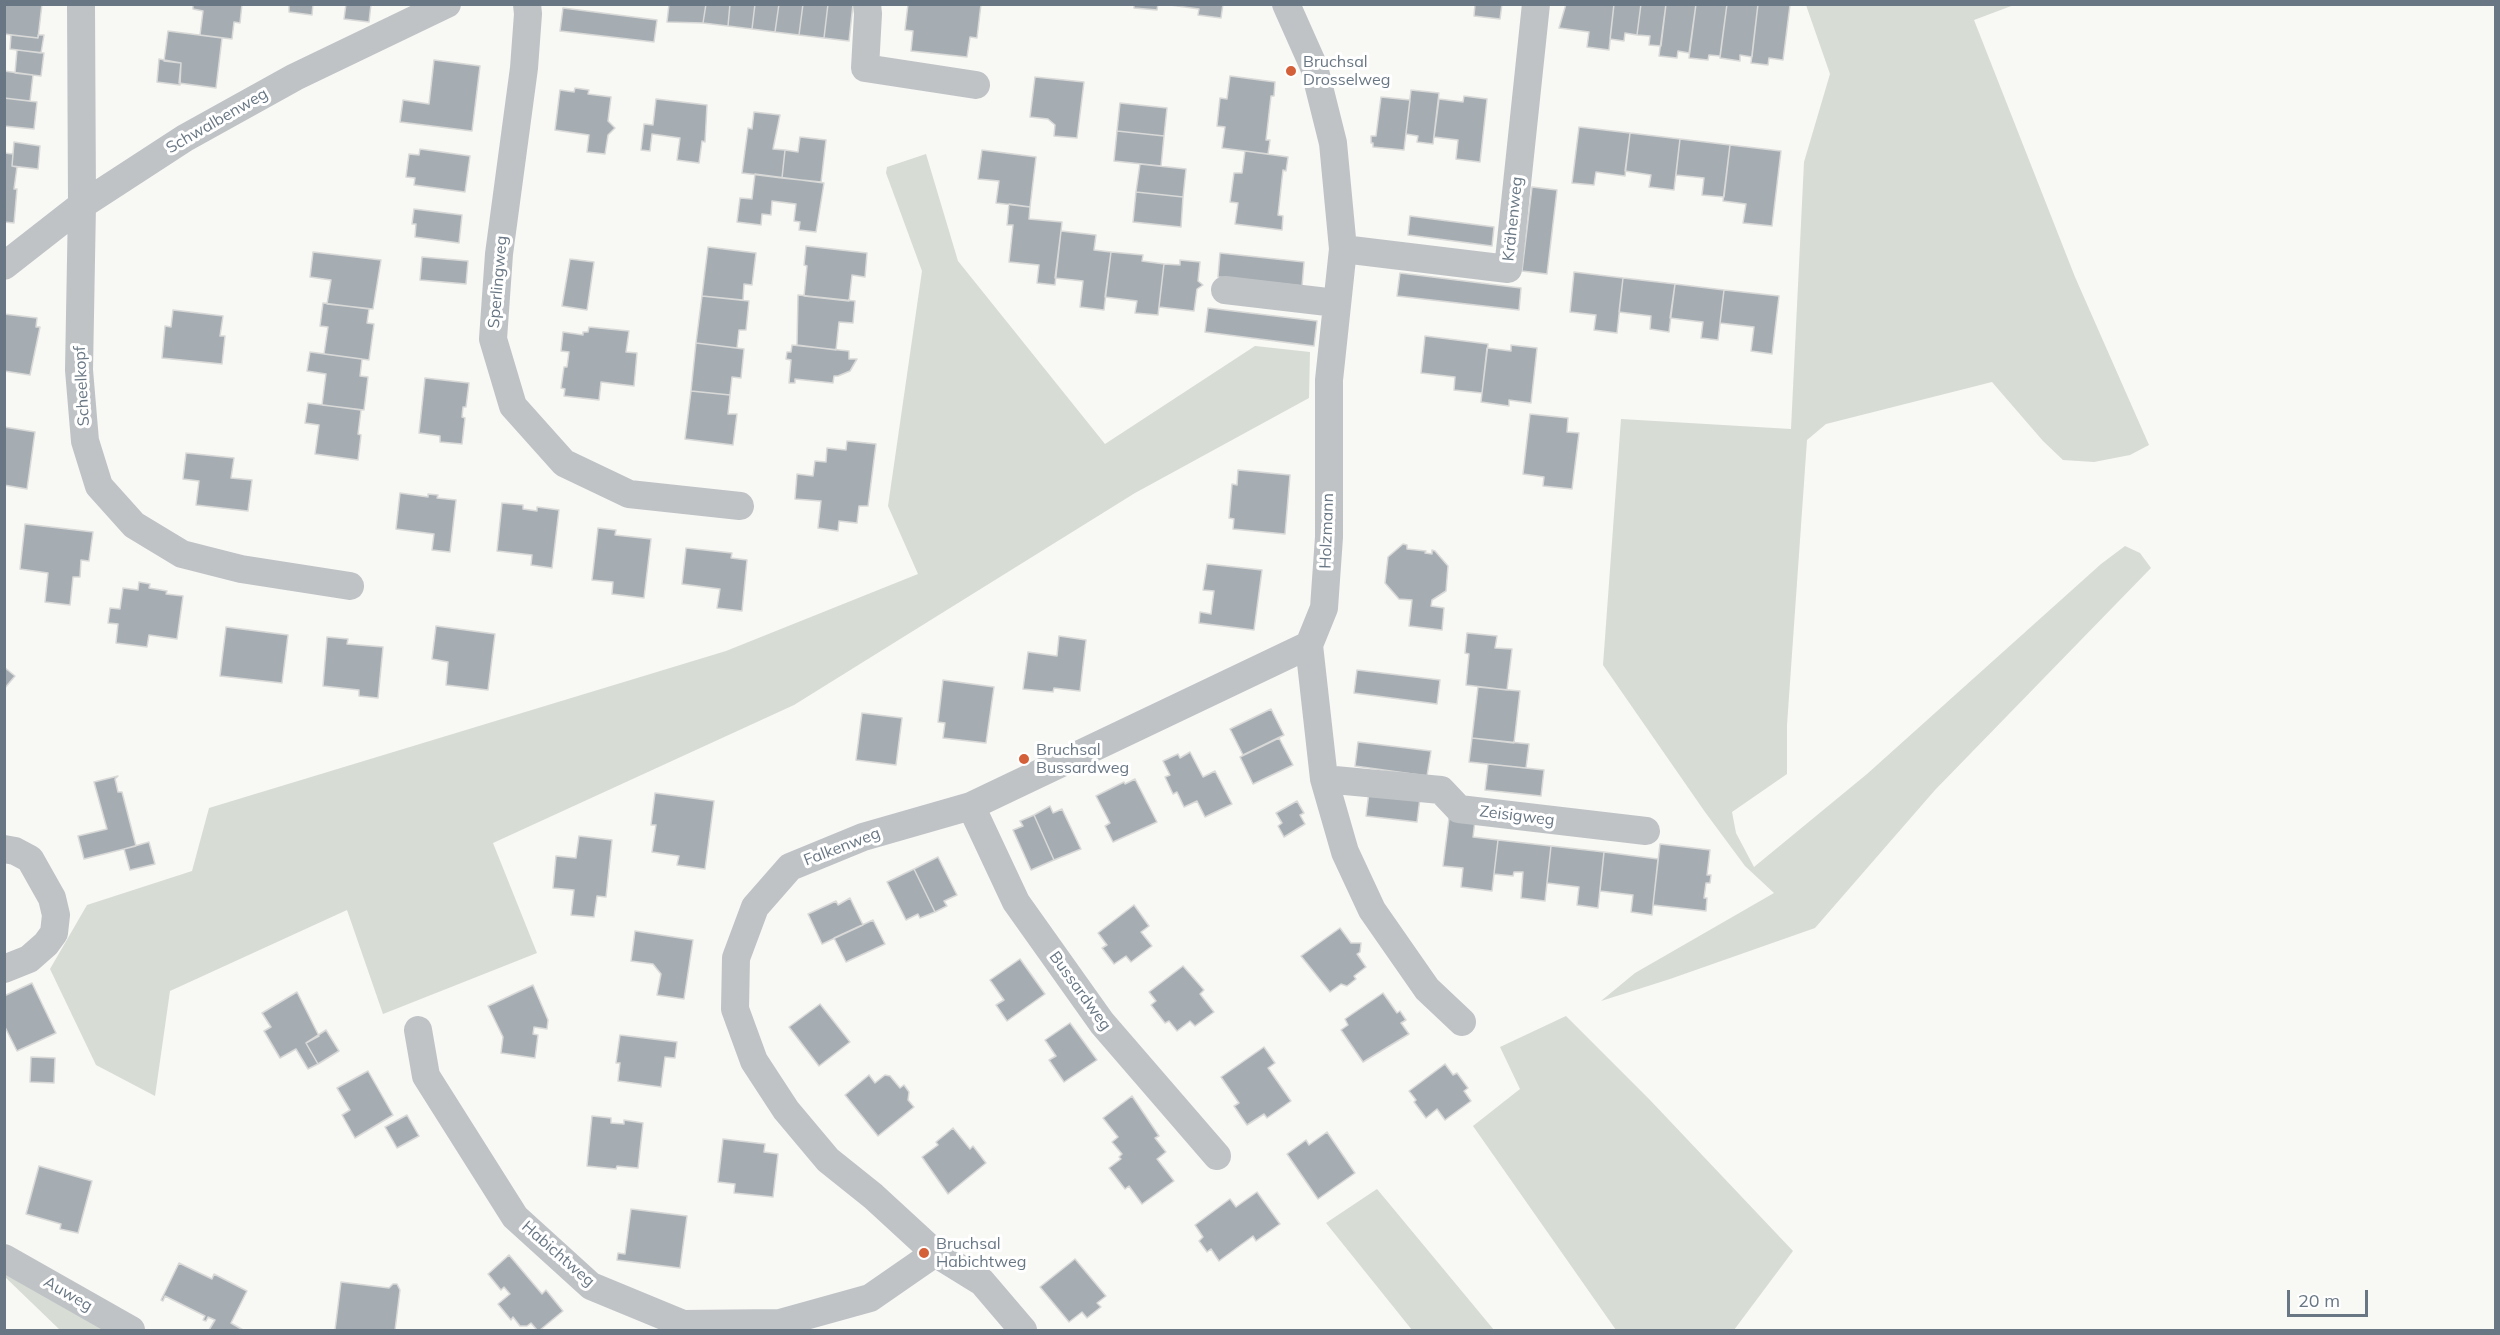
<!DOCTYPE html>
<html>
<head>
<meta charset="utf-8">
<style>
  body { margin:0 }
  #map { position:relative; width:2500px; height:1335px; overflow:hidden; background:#f8f8f5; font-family:Mulish,sans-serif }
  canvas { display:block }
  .frame { position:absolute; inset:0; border:6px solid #697784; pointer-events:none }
  .scale { position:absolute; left:2287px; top:1290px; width:81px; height:27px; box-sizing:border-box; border:3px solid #697784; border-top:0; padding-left:8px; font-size:18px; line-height:21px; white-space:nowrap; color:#697784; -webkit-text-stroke:4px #fff; paint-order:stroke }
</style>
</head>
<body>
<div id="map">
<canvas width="2500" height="1335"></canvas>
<div class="frame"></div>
<div class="scale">20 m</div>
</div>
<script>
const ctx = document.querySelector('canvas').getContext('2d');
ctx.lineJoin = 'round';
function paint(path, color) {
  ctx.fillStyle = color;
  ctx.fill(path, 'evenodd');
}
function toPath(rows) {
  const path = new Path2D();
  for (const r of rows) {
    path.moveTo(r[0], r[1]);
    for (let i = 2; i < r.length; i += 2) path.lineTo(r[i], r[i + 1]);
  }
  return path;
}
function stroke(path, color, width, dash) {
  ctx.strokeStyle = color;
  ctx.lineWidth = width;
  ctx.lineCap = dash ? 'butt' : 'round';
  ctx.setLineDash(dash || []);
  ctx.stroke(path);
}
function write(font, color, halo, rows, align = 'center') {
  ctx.font = font + ' Mulish,sans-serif';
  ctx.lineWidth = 6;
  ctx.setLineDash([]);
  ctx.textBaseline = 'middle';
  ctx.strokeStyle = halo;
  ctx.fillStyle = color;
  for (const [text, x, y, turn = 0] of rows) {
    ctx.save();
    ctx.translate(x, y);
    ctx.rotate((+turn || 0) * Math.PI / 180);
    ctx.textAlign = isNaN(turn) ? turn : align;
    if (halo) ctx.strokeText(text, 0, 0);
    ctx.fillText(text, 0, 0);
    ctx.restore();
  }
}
paint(toPath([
  [1806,5,2014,5,1974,20,2075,277,2149,445,2130,455,2094,462,2063,460,2043,441,1992,382,1826,424,1807,440,1787,725,1787,774,1732,812,1736,833,1754,867,1867,774,2101,564,2125,546,2140,553,2151,568,1935,790,1815,928,1670,979,1601,1001,1635,973,1774,893,1745,866,1705,812,1603,665,1621,419,1791,429,1804,162,1830,74],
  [926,154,958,261,1105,444,1255,346,1310,352,1309,398,1135,493,794,705,493,843,537,953,383,1014,347,910,170,991,155,1096,96,1065,50,969,87,905,192,871,209,808,726,651,918,574,888,506,922,271,886,173,887,167],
  [1566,1016,1650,1100,1793,1251,1734,1330,1616,1330,1473,1126,1520,1089,1500,1047],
  [1377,1189,1494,1330,1412,1330,1326,1223],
  [4,1258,131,1330,60,1330,5,1277]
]), '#d7dcd5');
const building = toPath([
  [4,4,42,4,38,38,4,34,4,4],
  [193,4,242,4,240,23,234,22,232,39,200,35,203,11,193,9,193,4],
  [289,4,313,4,312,15,289,12,289,4],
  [346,4,371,4,369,22,344,19,346,4],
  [669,4,706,4,703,23,667,22,669,4],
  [706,4,730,4,728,26,703,23,706,4],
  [730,4,755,4,752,29,728,26,730,4],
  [755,4,779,4,775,32,752,29,755,4],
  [779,4,803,4,799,35,775,32,779,4],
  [803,4,828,4,824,38,799,35,803,4],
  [828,4,853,4,849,41,824,38,828,4],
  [908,4,981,4,977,38,970,37,967,57,911,51,913,31,905,30,908,4],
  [1134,4,1158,4,1157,10,1134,8,1134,4],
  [1163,4,1223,4,1221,18,1198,15,1199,9,1163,4],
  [1475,4,1502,4,1500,19,1474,16,1475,4],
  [1566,4,1614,4,1609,50,1587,47,1589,32,1559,28,1566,4],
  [1614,4,1641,4,1637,35,1625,33,1624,41,1610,39,1614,4],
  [1641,4,1666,4,1661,46,1649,45,1650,36,1637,35,1641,4],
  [1666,4,1696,4,1689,53,1678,51,1677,58,1659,56,1666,4],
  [1696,4,1727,4,1720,56,1709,55,1708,60,1689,58,1696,4],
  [1727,4,1758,4,1752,57,1740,55,1740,61,1720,58,1727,4],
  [1758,4,1790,5,1783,60,1769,58,1768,65,1751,63,1758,4],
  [563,8,657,20,654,42,560,31,563,8],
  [168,31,222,38,216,88,179,83,181,63,164,61,168,31],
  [11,35,38,38,38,35,44,35,41,53,10,49,11,35],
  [17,50,44,53,41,76,15,73,17,50],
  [159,59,181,63,180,85,157,82,159,59],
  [434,60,480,66,472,131,400,122,403,100,429,104,434,60],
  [4,71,33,75,30,101,4,98,4,71],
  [1230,76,1275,82,1274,96,1271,96,1266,140,1270,140,1268,154,1222,148,1225,127,1217,126,1220,98,1227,99,1230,76],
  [1035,77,1084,82,1077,138,1054,136,1055,125,1048,119,1030,117,1035,77],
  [575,88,589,90,588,94,611,97,608,121,615,128,608,135,605,154,587,152,589,135,555,130,560,90,574,92,575,88],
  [1411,90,1439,93,1433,144,1417,142,1418,136,1406,134,1411,90],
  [1464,96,1487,99,1480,162,1456,159,1458,140,1434,137,1439,99,1463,102,1464,96],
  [1381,97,1410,100,1404,150,1373,147,1373,143,1371,143,1371,136,1376,136,1381,97],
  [4,98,37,102,34,129,4,126,4,98],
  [656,99,707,105,705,142,702,141,699,163,677,160,680,138,652,134,650,151,641,150,644,124,653,125,656,99],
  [1120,103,1167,108,1164,136,1117,131,1120,103],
  [754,112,780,115,773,149,785,150,782,178,742,173,748,128,752,129,754,112],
  [1579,127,1630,133,1625,176,1596,172,1594,185,1572,183,1579,127],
  [1117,131,1164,136,1161,166,1114,161,1117,131],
  [1630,133,1680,139,1674,190,1649,187,1651,175,1625,171,1630,133],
  [800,137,826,140,821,182,782,178,785,150,798,152,800,137],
  [1680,139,1730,145,1724,197,1702,195,1704,178,1676,175,1680,139],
  [14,142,40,146,38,169,12,166,14,142],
  [1730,145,1781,151,1772,226,1743,223,1746,204,1723,201,1730,145],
  [420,149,470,156,465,192,414,185,415,178,406,177,409,154,419,155,420,149],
  [982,150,1036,157,1030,207,996,203,999,181,978,179,982,150],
  [1245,151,1288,157,1286,171,1283,170,1278,215,1283,216,1282,230,1235,224,1238,203,1230,202,1234,173,1242,173,1245,151],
  [4,153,13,154,12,166,17,167,14,189,17,189,14,223,4,222,4,153],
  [1140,164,1186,169,1183,197,1136,192,1140,164],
  [755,174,824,183,816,232,799,230,800,222,794,221,796,204,772,201,771,215,762,214,761,225,737,222,740,198,752,199,755,174],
  [1532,187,1557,190,1547,274,1522,271,1532,187],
  [1136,192,1183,197,1181,227,1133,222,1136,192],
  [1009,204,1030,207,1029,219,1062,222,1055,285,1037,283,1039,265,1009,262,1013,225,1007,225,1009,204],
  [414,209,462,215,459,243,415,237,416,224,412,224,414,209],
  [1410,216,1494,227,1492,246,1408,235,1410,216],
  [1061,231,1096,235,1094,250,1111,252,1104,310,1080,307,1083,281,1055,278,1061,231],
  [806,246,867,253,865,277,852,275,849,301,804,296,807,266,804,265,806,246],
  [708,247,756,253,752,285,744,284,743,300,702,296,708,247],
  [313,252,381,260,373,309,327,304,331,280,310,277,313,252],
  [1111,252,1143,255,1142,261,1164,264,1158,315,1135,313,1137,301,1105,297,1111,252],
  [1220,253,1304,262,1302,286,1218,277,1220,253],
  [422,257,468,261,466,284,420,280,422,257],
  [570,259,594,262,587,310,562,306,570,259],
  [1180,260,1200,262,1198,281,1203,285,1197,289,1194,311,1159,307,1164,264,1180,265,1180,260],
  [1574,272,1623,278,1617,333,1594,330,1596,315,1570,312,1574,272],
  [1400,273,1521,288,1519,310,1397,296,1400,273],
  [1623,278,1675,284,1669,332,1650,329,1651,316,1619,312,1623,278],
  [1675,284,1724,290,1718,340,1701,338,1703,322,1670,318,1675,284],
  [1724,290,1779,296,1772,354,1751,351,1754,327,1720,323,1724,290],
  [798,295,855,301,853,323,839,322,836,350,797,345,798,295],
  [702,296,749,301,746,330,739,330,737,348,696,343,702,296],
  [323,303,369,309,367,323,374,324,369,360,324,354,328,327,320,326,323,303],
  [1208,308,1317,321,1314,346,1205,332,1208,308],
  [173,310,223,316,220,336,225,336,222,364,162,358,165,326,171,327,173,310],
  [4,314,37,318,36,327,40,327,30,375,4,371,4,314],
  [589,327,629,331,626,352,637,353,634,386,601,382,599,400,564,396,565,389,561,388,564,367,567,367,569,352,561,351,563,332,583,335,583,332,588,332,589,327],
  [1425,336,1488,344,1482,393,1454,390,1455,377,1421,373,1425,336],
  [696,343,744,349,741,378,732,377,730,395,691,391,696,343],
  [792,345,849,351,849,359,857,359,850,371,838,376,834,376,833,383,795,379,795,383,789,383,791,360,786,359,787,352,791,352,792,345],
  [1511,345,1537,348,1531,403,1509,400,1509,406,1481,402,1487,348,1511,351,1511,345],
  [310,352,362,359,360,376,368,377,364,410,322,405,326,374,307,371,310,352],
  [425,378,469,383,466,407,463,407,462,417,465,418,462,444,440,442,440,436,419,433,425,378],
  [691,391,730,395,728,414,737,414,733,445,685,439,691,391],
  [308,403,361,410,358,434,361,435,358,460,315,454,319,425,305,423,308,403],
  [1530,414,1568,418,1567,432,1579,433,1572,489,1543,486,1544,477,1523,474,1530,414],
  [4,427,35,432,27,489,4,485,4,427],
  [847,441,876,444,868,506,859,506,857,523,839,521,838,531,818,528,821,501,795,499,797,474,813,476,815,461,826,462,827,448,846,450,847,441],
  [186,453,234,458,231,478,252,480,248,511,196,505,199,481,183,479,186,453],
  [1238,470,1290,475,1285,534,1233,529,1234,519,1229,518,1232,484,1237,485,1238,470],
  [400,493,428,497,428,494,438,495,437,498,456,500,450,552,432,550,434,534,396,529,400,493],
  [502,503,523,505,523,509,537,511,537,507,559,510,552,568,531,565,532,555,497,551,502,503],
  [25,524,93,532,89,561,81,560,80,577,73,577,70,605,45,602,48,573,20,569,25,524],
  [598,528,616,530,615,535,651,539,644,598,612,594,613,582,592,580,598,528],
  [1403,544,1407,545,1407,549,1426,551,1425,553,1432,554,1432,550,1435,551,1448,566,1446,591,1432,600,1431,606,1444,608,1442,630,1409,626,1412,600,1399,599,1385,583,1388,557,1403,544],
  [686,548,732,553,731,558,747,560,742,611,717,608,720,589,682,584,686,548],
  [1207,564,1262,570,1254,630,1199,623,1200,612,1211,614,1214,591,1203,590,1207,564],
  [139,582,150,584,149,588,167,591,166,594,183,596,177,639,149,635,147,647,116,643,118,624,108,623,110,608,120,609,123,588,138,590,139,582],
  [436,626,495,634,488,690,446,685,448,662,432,659,436,626],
  [226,627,288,635,282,683,220,676,226,627],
  [1467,633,1497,636,1495,648,1512,649,1507,690,1466,685,1469,654,1465,653,1467,633],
  [1059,636,1086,640,1080,691,1054,688,1053,692,1023,689,1028,652,1057,656,1059,636],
  [327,637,348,639,347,644,383,647,378,698,359,696,359,690,323,686,327,637],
  [4,667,15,676,4,689,4,667],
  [1357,670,1440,680,1437,704,1354,693,1357,670],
  [943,680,994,687,986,743,943,738,945,723,938,722,943,680],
  [1478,687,1520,691,1514,743,1472,738,1478,687],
  [1271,709,1284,735,1243,755,1230,729,1271,709],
  [862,713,902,718,896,765,856,760,862,713],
  [1279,738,1293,765,1253,784,1240,757,1279,738],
  [1472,738,1529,744,1526,768,1469,762,1472,738],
  [1358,742,1431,751,1427,776,1355,766,1358,742],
  [1190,752,1203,777,1215,771,1232,804,1205,817,1197,801,1184,807,1177,792,1173,794,1165,777,1170,775,1163,761,1178,754,1180,758,1190,752],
  [1488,764,1544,770,1541,796,1485,790,1488,764],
  [118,776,115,779,118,792,122,792,136,846,84,859,78,836,107,829,94,782,118,776],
  [1135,779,1157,822,1113,842,1105,826,1110,823,1096,796,1124,782,1125,784,1135,779],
  [1369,792,1420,798,1417,822,1366,816,1369,792],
  [655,793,714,801,705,869,677,865,679,856,652,852,656,825,651,825,655,793],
  [1297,801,1304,813,1300,815,1305,824,1284,837,1278,826,1282,823,1276,813,1297,801],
  [1050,806,1053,813,1062,809,1081,849,1054,860,1034,815,1050,806],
  [1034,815,1054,860,1031,870,1013,830,1023,826,1020,821,1034,815],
  [1449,818,1475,821,1473,837,1498,840,1492,891,1461,887,1463,868,1443,866,1449,818],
  [579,836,612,840,606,897,597,896,594,917,571,915,574,890,553,888,556,856,576,858,579,836],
  [1498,840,1551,846,1545,901,1521,898,1523,872,1514,872,1513,876,1494,874,1498,840],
  [149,842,155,864,130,870,124,849,149,842],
  [1660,844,1710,850,1707,875,1711,875,1710,883,1706,883,1704,898,1707,898,1706,911,1653,905,1660,844],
  [1551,846,1604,852,1598,908,1577,905,1579,887,1547,883,1551,846],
  [1604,852,1658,859,1652,915,1631,912,1633,895,1600,891,1604,852],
  [938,857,957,895,944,901,947,906,935,912,914,869,938,857],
  [914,869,935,912,920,918,918,914,906,920,887,882,914,869],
  [850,898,863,925,822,944,808,914,836,901,838,905,850,898],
  [1134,905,1149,926,1141,932,1152,946,1131,962,1126,956,1114,964,1102,948,1107,945,1098,933,1134,905],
  [873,920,885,944,846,962,834,938,873,920],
  [1340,928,1351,943,1361,943,1360,952,1357,954,1366,967,1354,976,1356,979,1347,986,1341,984,1330,992,1301,956,1340,928],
  [635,931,693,940,684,999,657,995,661,974,653,964,631,961,635,931],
  [1020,959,1045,994,1007,1021,996,1005,1004,1000,990,980,1020,959],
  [1183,966,1204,990,1200,994,1214,1012,1195,1026,1190,1021,1177,1031,1169,1021,1165,1023,1151,1005,1156,1001,1149,992,1183,966],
  [32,983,56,1033,17,1051,4,1025,4,996,32,983],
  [533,985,548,1020,547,1029,534,1027,533,1034,538,1035,535,1058,501,1053,503,1037,488,1006,533,985],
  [297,992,319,1036,306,1043,318,1064,308,1069,296,1049,280,1058,264,1031,271,1027,262,1013,297,992],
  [1383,993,1397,1013,1400,1011,1406,1020,1401,1023,1409,1034,1363,1062,1341,1030,1348,1025,1345,1019,1383,993],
  [820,1004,850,1042,819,1066,789,1027,820,1004],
  [1070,1023,1097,1060,1064,1082,1049,1060,1056,1056,1045,1040,1070,1023],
  [326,1030,339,1051,318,1064,306,1043,326,1030],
  [620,1035,677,1042,675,1058,665,1057,661,1087,618,1081,620,1063,616,1063,620,1035],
  [1264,1047,1275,1063,1268,1068,1291,1101,1267,1118,1264,1114,1247,1125,1234,1106,1239,1103,1221,1077,1264,1047],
  [31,1057,55,1058,54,1083,30,1082,31,1057],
  [1445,1064,1453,1075,1457,1073,1468,1088,1464,1091,1471,1101,1445,1120,1437,1109,1426,1118,1414,1102,1416,1100,1409,1091,1445,1064],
  [368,1071,393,1115,355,1138,342,1115,350,1110,337,1088,368,1071],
  [869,1075,875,1083,885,1075,890,1076,900,1088,904,1085,909,1092,908,1100,914,1107,878,1136,845,1095,869,1075],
  [1132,1096,1159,1136,1155,1138,1166,1152,1157,1159,1174,1181,1142,1204,1129,1186,1125,1189,1109,1168,1121,1159,1119,1157,1122,1154,1112,1142,1118,1137,1103,1118,1132,1096],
  [407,1115,419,1136,397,1148,385,1127,407,1115],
  [592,1116,611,1118,611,1123,624,1124,624,1120,643,1123,638,1168,617,1166,616,1169,587,1166,592,1116],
  [953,1128,970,1149,973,1146,986,1163,948,1194,922,1157,938,1145,936,1142,953,1128],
  [1327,1132,1355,1173,1318,1199,1287,1154,1306,1140,1309,1145,1327,1132],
  [723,1139,765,1144,764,1152,778,1154,773,1197,734,1193,735,1184,718,1182,723,1139],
  [39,1166,92,1181,78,1233,60,1229,61,1224,26,1214,39,1166],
  [1257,1192,1280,1224,1256,1241,1253,1236,1219,1261,1211,1249,1207,1252,1199,1241,1203,1237,1195,1225,1230,1199,1236,1207,1257,1192],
  [631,1209,687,1216,680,1268,617,1260,618,1253,625,1254,631,1209],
  [509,1255,542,1294,546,1290,563,1311,540,1330,537,1330,531,1323,527,1326,520,1326,513,1317,511,1320,498,1304,510,1294,504,1287,501,1290,488,1274,509,1255],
  [1075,1259,1106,1296,1097,1303,1101,1307,1087,1318,1082,1312,1069,1322,1040,1287,1075,1259],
  [179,1263,212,1279,214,1274,247,1291,231,1323,243,1330,209,1330,215,1320,208,1317,206,1321,203,1320,205,1316,165,1296,163,1301,161,1300,179,1263],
  [341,1282,389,1288,393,1284,397,1284,400,1290,395,1330,335,1330,341,1282]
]);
paint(building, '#a5adb3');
stroke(building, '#d9d9d8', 1.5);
stroke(toPath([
  [81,4,82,205,79,370,85,441,99,486,134,525,182,554,241,569,350,586],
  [527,4,528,14,524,68,499,254,493,339,513,406,564,463,629,494,740,506],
  [867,4,868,14,865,68,976,85],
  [1286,4,1314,67,1333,143,1343,249,1329,380,1329,537,1324,608,1309,645,1324,779,1345,852,1372,910,1427,989,1462,1022],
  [1343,249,1508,269,1536,4],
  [4,266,82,205,185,138,295,77,447,4],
  [1225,290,1336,303],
  [1324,779,1441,790,1459,809,1646,831],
  [971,806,1016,902,1102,1023,1217,1156],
  [4,849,15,851,30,859,52,898,56,915,54,933,46,944,29,959,4,969],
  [418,1030,426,1076,515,1217,591,1286,683,1324,780,1323,870,1298,935,1253],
  [4,1258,131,1330],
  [1023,1330,982,1282,935,1253,873,1196,828,1160,786,1110,754,1061,735,1009,736,958,755,907,790,867,863,837,971,806,1309,645]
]), '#bfc3c6', 28);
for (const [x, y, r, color] of [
  [1291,71,6,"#d46039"],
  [1024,759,6,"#d46039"],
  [924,1253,6,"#d46039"]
]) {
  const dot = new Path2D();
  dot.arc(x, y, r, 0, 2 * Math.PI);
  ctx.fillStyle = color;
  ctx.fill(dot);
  stroke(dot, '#fff', 2);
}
write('16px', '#697784', '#fff', [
  ["Bruchsal",1303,62],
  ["Drosselweg",1303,80],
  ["Bruchsal",1036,750],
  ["Bussardweg",1036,768],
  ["Bruchsal",936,1244],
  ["Habichtweg",936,1262]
], 'left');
write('16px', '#697784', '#fff', [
  ["Schwalbenweg",217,121,-30],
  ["Krähenweg",1513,219,-84],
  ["Sperlingweg",498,282,-85],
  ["Scheelkopf",82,386,-93],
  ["Holzmann",1327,531,-88],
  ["Zeisigweg",1517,816,7],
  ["Falkenweg",842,847,-21],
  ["Bussardweg",1080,991,54],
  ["Habichtweg",558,1254,41],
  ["Auweg",68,1294,30]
]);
</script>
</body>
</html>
